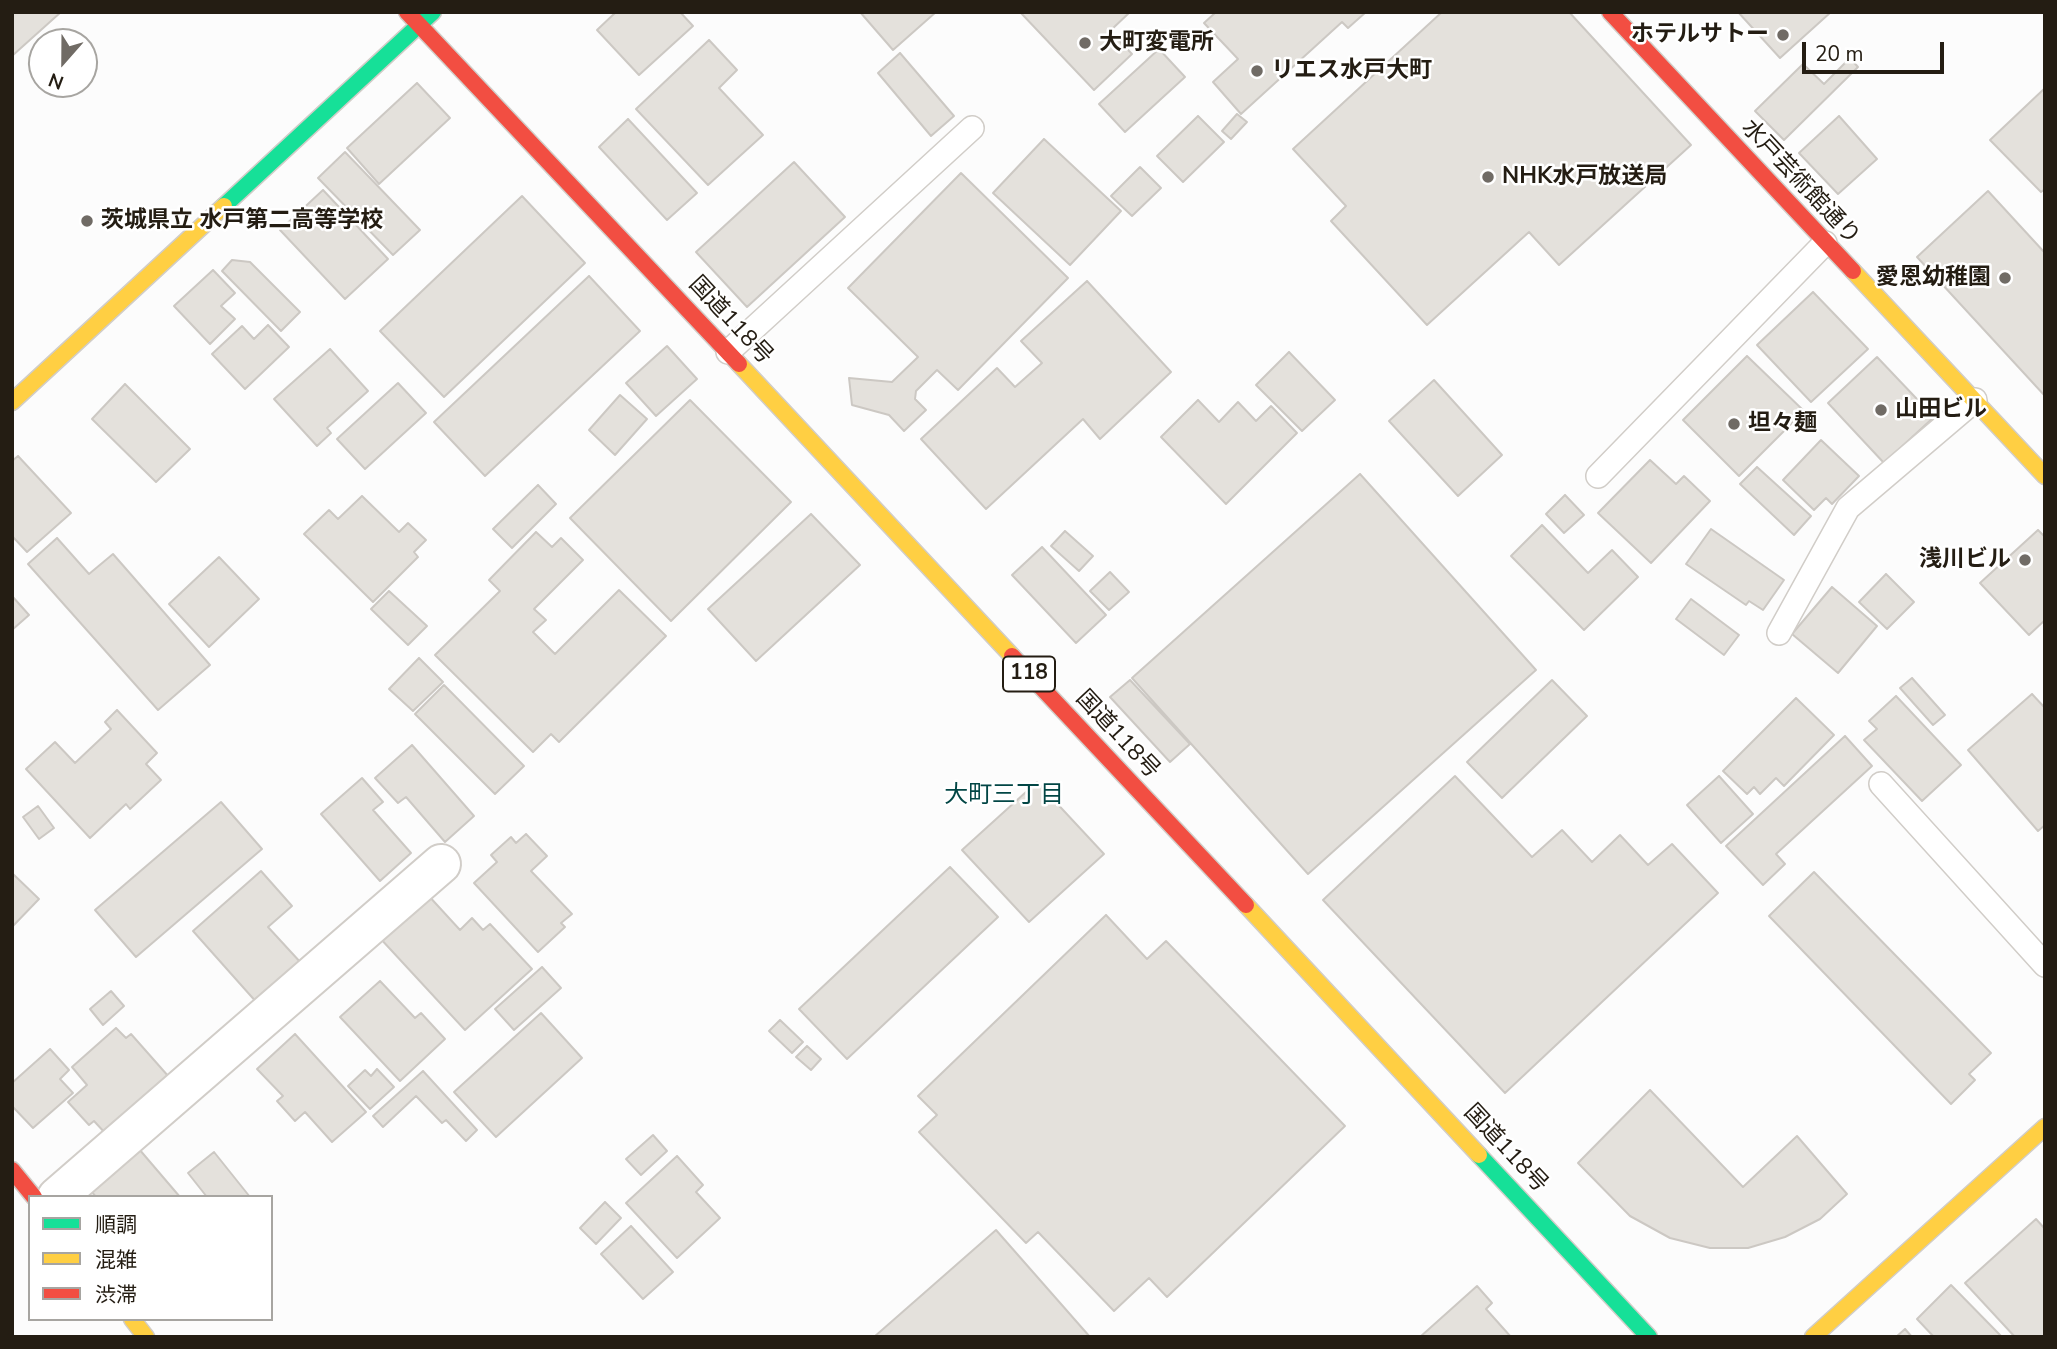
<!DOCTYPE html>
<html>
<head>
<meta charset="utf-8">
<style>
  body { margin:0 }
  #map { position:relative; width:2057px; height:1349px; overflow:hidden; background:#fcfcfc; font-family:"Nunito Sans","Noto Sans JP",sans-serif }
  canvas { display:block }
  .frame { position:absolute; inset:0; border:14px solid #241d13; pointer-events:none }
  .legend { position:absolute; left:28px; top:1195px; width:245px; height:126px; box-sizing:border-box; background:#fff; border:2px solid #a7a5a1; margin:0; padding:9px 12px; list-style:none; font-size:21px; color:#241d13 }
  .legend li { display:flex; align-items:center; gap:14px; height:35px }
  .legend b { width:35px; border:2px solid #a7a5a1 }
  .north { position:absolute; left:28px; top:28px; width:70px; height:70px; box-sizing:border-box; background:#fff; border:2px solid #a7a5a1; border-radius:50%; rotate:201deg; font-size:19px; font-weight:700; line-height:28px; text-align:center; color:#241d13 }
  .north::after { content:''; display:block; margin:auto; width:24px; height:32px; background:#706b65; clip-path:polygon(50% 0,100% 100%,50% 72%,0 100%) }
  .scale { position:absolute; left:1802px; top:42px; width:142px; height:32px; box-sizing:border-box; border:4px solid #241d13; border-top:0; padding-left:9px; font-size:21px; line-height:24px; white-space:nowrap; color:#241d13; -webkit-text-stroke:5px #fff; paint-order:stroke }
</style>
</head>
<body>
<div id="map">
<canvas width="2057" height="1349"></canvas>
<div class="frame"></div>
<ul class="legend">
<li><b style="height:9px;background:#16e098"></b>順調</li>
<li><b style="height:9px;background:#ffcf43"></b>混雑</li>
<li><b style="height:9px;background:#f24e42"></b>渋滞</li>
</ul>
<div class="north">N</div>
<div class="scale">20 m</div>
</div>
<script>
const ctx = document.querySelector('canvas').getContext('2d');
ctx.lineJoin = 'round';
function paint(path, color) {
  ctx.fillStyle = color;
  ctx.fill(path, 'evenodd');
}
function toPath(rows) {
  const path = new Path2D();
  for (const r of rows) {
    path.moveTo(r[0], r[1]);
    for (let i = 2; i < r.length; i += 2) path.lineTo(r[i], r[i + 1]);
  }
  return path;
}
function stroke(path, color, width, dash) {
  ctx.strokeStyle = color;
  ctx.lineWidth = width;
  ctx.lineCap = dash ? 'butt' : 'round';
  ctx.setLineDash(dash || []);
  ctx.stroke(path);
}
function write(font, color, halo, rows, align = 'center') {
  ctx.font = font + ' "Nunito Sans","Noto Sans JP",sans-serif';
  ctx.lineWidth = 5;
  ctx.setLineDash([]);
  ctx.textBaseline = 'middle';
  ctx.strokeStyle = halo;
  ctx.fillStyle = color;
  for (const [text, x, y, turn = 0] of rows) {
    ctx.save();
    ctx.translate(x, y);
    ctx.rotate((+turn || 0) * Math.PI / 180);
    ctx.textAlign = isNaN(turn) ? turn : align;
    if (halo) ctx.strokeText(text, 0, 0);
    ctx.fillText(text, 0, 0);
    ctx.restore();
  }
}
const building = toPath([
  [12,12,61,12,12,56,12,12],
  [616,12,680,12,693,26,639,75,597,30,616,12],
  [860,12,936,12,893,50,860,12],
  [1020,12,1130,12,1110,31,1132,54,1094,90,1020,12],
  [1216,12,1366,12,1348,28,1342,22,1241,114,1213,82,1238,59,1204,23,1216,12],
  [1442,12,1569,12,1691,145,1559,265,1529,232,1427,325,1331,221,1346,206,1293,149,1442,12],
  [1738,12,1831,12,1780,58,1738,12],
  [709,40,737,70,719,88,763,135,708,185,636,109,709,40],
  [1159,49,1185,77,1125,132,1099,104,1159,49],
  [900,53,954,116,931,136,878,73,900,53],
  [1850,58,1858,67,1784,140,1755,111,1803,64,1824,84,1850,58],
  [417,83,450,118,379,184,347,148,417,83],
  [2045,88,2045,189,2041,192,1990,140,2045,88],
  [1237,114,1247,122,1231,139,1222,131,1237,114],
  [1198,116,1224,142,1183,182,1157,156,1198,116],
  [1839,116,1877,159,1838,194,1799,153,1839,116],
  [628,119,697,193,667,220,599,147,628,119],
  [1044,139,1121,211,1070,265,993,193,1044,139],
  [345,152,420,230,393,255,318,178,345,152],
  [794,162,845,217,747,307,696,252,794,162],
  [1140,167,1161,188,1132,216,1111,196,1140,167],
  [961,173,1068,278,958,390,937,370,916,391,915,399,926,410,904,431,889,415,852,405,849,378,892,382,918,357,848,288,961,173],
  [323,190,388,259,345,299,280,230,323,190],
  [1988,191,2045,253,2045,396,1917,257,1988,191],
  [522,196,585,263,444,397,380,331,522,196],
  [232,260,250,262,300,312,281,331,222,271,232,260],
  [213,270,235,293,221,306,235,319,210,344,174,306,213,270],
  [589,276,640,331,485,476,434,422,589,276],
  [1087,281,1171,372,1100,439,1083,419,986,509,921,439,997,368,1015,387,1042,363,1021,341,1087,281],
  [1813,292,1868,349,1811,402,1757,345,1813,292],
  [268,325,289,347,245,389,212,354,242,326,254,339,268,325],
  [667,346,697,379,656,416,626,383,667,346],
  [330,349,368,391,327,428,331,433,317,446,274,399,330,349],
  [1289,352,1335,400,1302,431,1256,385,1289,352],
  [1747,356,1804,411,1739,476,1683,420,1747,356],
  [1877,357,1934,417,1884,463,1828,403,1877,357],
  [1434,380,1502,455,1458,496,1389,421,1434,380],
  [398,383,426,413,365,469,337,439,398,383],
  [125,384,190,449,156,482,92,419,125,384],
  [620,395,647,419,615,455,589,430,620,395],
  [690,400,791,502,671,621,570,518,690,400],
  [1198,400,1219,422,1238,402,1256,421,1271,406,1297,433,1226,504,1161,437,1198,400],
  [1821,440,1859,476,1832,504,1826,498,1814,510,1783,480,1821,440],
  [18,456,71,513,27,552,12,536,12,461,18,456],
  [1650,460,1676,484,1684,476,1710,501,1651,563,1598,513,1650,460],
  [1757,467,1811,516,1794,535,1740,484,1757,467],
  [1360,474,1536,670,1308,874,1132,678,1360,474],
  [538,485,556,504,512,548,493,529,538,485],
  [1565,495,1584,515,1564,533,1546,514,1565,495],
  [362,496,399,532,408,523,426,540,414,552,418,557,373,602,304,534,329,510,338,519,362,496],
  [811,514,860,565,756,661,708,609,811,514],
  [1542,525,1588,573,1612,550,1638,577,1584,630,1511,556,1542,525],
  [1711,529,1784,580,1763,610,1749,601,1746,605,1686,564,1711,529],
  [2038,530,2045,537,2045,620,2029,635,1980,583,2038,530],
  [1065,531,1093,556,1079,571,1051,546,1065,531],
  [536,532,552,547,561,538,583,560,534,609,546,620,533,632,555,654,619,590,666,636,559,742,551,734,533,752,435,655,500,591,489,580,536,532],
  [57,538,89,574,113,554,210,665,158,710,28,564,57,538],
  [1042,547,1106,615,1076,643,1012,575,1042,547],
  [219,557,259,599,209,647,169,604,219,557],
  [1110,572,1129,592,1109,610,1090,591,1110,572],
  [1886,574,1914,602,1887,629,1859,602,1886,574],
  [1832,587,1877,626,1838,673,1792,634,1832,587],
  [389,591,427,626,408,645,371,609,389,591],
  [12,596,29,615,12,630,12,596],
  [1691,599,1739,635,1724,655,1676,619,1691,599],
  [419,658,443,682,413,711,389,689,419,658],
  [1912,678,1945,715,1933,725,1900,688,1912,678],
  [1130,680,1190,744,1170,762,1110,697,1130,680],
  [1552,680,1587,716,1502,798,1467,762,1552,680],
  [444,685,524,766,495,794,415,714,444,685],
  [2032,694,2045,708,2045,825,2038,831,1968,750,2032,694],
  [1896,696,1961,765,1922,801,1864,740,1877,729,1869,721,1896,696],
  [1796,698,1834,735,1784,786,1776,778,1760,794,1754,787,1747,794,1723,771,1796,698],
  [117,710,157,753,146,764,161,780,130,809,126,804,90,838,26,769,55,742,75,763,111,729,105,722,117,710],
  [1845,736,1872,766,1776,854,1785,864,1763,885,1726,846,1845,736],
  [412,745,474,816,445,842,406,797,398,803,375,778,412,745],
  [1455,776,1532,857,1562,830,1592,862,1620,835,1648,865,1672,844,1718,893,1505,1093,1323,900,1455,776],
  [1719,776,1753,814,1721,843,1687,805,1719,776],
  [362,778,383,802,373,810,411,853,380,881,321,814,362,778],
  [1037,782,1104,854,1029,922,962,850,1037,782],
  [221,802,262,849,136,957,95,910,221,802],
  [38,806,54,828,39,839,23,817,38,806],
  [526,834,547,856,531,871,572,914,561,923,565,927,538,952,474,883,497,862,491,855,511,837,516,843,526,834],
  [950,867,998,917,847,1059,799,1009,950,867],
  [261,871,292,906,268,927,302,964,258,1004,193,931,261,871],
  [1814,872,1991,1053,1969,1074,1975,1080,1951,1104,1769,916,1814,872],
  [12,873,39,899,12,927,12,873],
  [427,894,460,930,472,918,483,930,490,924,532,969,465,1030,379,937,427,894],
  [1106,915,1147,959,1166,941,1345,1126,1167,1297,1149,1278,1114,1311,1038,1232,1026,1243,919,1132,937,1115,918,1096,1106,915],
  [542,967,561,988,514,1030,495,1009,542,967],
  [380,981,415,1018,421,1013,445,1039,400,1081,340,1017,380,981],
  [111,991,124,1006,103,1025,90,1009,111,991],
  [541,1013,582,1058,496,1137,454,1092,541,1013],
  [780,1020,803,1042,792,1053,769,1031,780,1020],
  [116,1028,126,1038,131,1034,169,1077,106,1134,94,1121,89,1125,68,1102,87,1085,72,1067,116,1028],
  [295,1034,366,1112,332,1142,305,1112,295,1121,277,1101,283,1096,257,1069,295,1034],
  [807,1046,821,1059,811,1070,796,1057,807,1046],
  [50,1049,69,1070,60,1079,73,1093,33,1128,12,1106,12,1083,50,1049],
  [377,1069,394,1087,370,1109,348,1086,365,1070,371,1076,377,1069],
  [423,1071,477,1130,466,1141,446,1120,442,1123,416,1096,383,1127,373,1116,423,1071],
  [1650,1090,1743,1187,1797,1136,1847,1194,1820,1219,1785,1237,1748,1248,1710,1248,1670,1238,1630,1216,1578,1163,1650,1090],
  [653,1135,667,1151,641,1175,626,1159,653,1135],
  [139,1149,180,1197,96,1197,91,1191,139,1149],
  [214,1152,250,1197,207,1197,188,1173,214,1152],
  [677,1156,703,1185,696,1192,720,1218,677,1258,626,1203,677,1156],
  [605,1202,621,1218,596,1244,580,1228,605,1202],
  [2036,1219,2045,1229,2045,1337,2015,1337,1965,1283,2036,1219],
  [631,1226,673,1272,643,1299,601,1254,631,1226],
  [996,1230,1090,1337,874,1337,996,1230],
  [1951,1285,2002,1337,1934,1337,1917,1319,1951,1285],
  [1477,1286,1492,1303,1486,1309,1511,1337,1420,1337,1477,1286],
  [1905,1329,1912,1337,1896,1337,1905,1329]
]);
paint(building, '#e4e1dc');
stroke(building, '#ccc8c3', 2);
const lane = toPath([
  [728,352,972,128],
  [1598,476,1825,243],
  [1779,633,1848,508,1975,400],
  [1881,784,2045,965]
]);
const street = toPath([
  [57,1197,441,864]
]);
const fast = toPath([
  [224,206,433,12],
  [1479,1155,1649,1337]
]);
const slow = toPath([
  [1853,271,2045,476],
  [739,364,1012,656],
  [12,402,224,206],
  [1246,905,1479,1155],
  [132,1319,146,1337],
  [1813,1337,2045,1127]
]);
const jam = toPath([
  [407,12,739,364],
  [1610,12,1853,271],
  [1012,656,1246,905],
  [12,1170,34,1197]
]);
stroke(lane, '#d1cdc8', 26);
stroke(street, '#d1cdc8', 42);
stroke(fast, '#d1cdc8', 19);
stroke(slow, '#d1cdc8', 19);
stroke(jam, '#d1cdc8', 19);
stroke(lane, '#fff', 23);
stroke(street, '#fff', 38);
stroke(fast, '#16e098', 16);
stroke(slow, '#ffcf43', 16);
stroke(jam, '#f24e42', 16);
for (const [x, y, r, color] of [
  [1783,35,7,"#706b65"],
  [1085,43,7,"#706b65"],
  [1257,71,7,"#706b65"],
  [1488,177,7,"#706b65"],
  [87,221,7,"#706b65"],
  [2005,278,7,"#706b65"],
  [1881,410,7,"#706b65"],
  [1734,424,7,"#706b65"],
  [2025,560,7,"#706b65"]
]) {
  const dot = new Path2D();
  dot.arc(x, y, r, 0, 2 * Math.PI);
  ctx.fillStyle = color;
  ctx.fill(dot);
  stroke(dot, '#fff', 2.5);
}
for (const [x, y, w] of [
  [1029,674,52]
]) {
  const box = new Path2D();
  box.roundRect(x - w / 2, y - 17.5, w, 35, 5);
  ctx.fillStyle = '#fff';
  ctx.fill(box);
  stroke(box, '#241d13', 2);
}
write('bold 21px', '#241d13', null, [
  ["118",1029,674]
]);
write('bold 23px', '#241d13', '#fff', [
  ["ホテルサトー",1769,35,"right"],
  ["大町変電所",1099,43],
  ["リエス水戸大町",1271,71],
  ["NHK水戸放送局",1502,177],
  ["茨城県立 水戸第二高等学校",101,221],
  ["愛恩幼稚園",1991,278,"right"],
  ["山田ビル",1895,410],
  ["坦々麺",1748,424],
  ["浅川ビル",2011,560,"right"]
], 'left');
write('23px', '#241d13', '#fff', [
  ["水戸芸術館通り",1800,183,47],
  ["国道118号",730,321,47],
  ["国道118号",1117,735,47],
  ["国道118号",1505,1149,47]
]);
write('24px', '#024645', '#fff', [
  ["大町三丁目",1004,796]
]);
</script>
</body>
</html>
